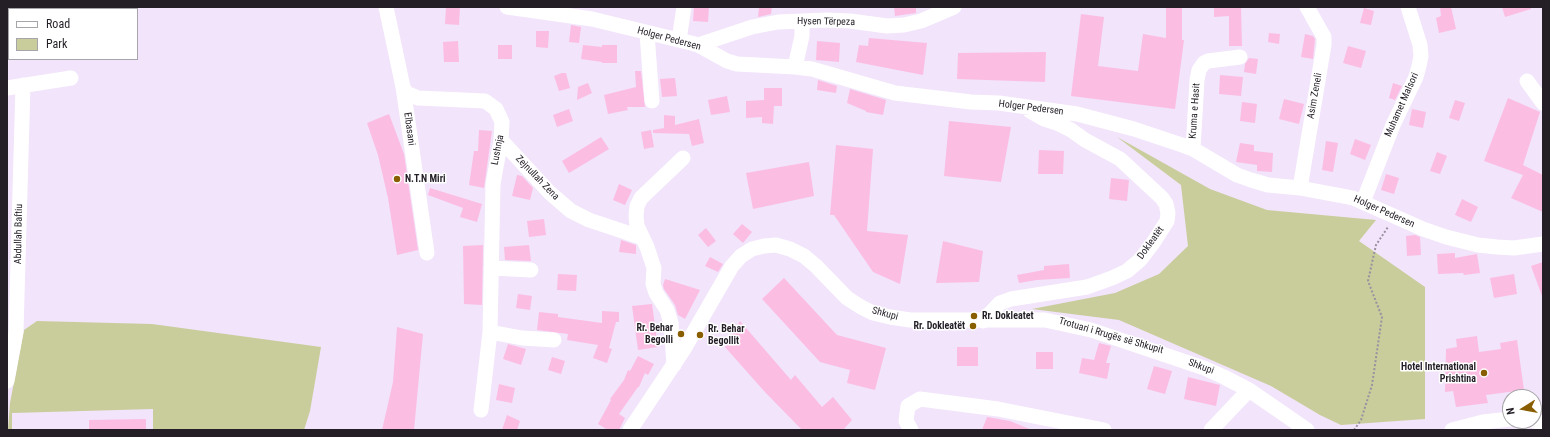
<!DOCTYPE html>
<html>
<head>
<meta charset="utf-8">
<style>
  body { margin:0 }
  #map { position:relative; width:1550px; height:437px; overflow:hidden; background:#f1e4fb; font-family:"Roboto Condensed",sans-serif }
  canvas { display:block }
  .frame { position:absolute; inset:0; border:8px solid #241f27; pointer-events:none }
  .legend { position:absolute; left:8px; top:8px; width:130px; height:52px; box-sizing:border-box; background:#fff; border:1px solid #a7a5a9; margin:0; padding:5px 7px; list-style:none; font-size:12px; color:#241f27 }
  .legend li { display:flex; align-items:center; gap:8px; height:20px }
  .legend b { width:20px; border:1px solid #a7a5a9 }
  .north { position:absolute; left:1502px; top:389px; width:40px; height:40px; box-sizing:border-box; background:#fff; border:1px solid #a7a5a9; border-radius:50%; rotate:259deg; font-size:11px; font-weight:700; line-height:16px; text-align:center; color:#241f27 }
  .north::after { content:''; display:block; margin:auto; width:14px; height:18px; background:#895e00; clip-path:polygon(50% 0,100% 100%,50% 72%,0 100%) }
</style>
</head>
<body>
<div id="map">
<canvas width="1550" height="437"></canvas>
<div class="frame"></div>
<ul class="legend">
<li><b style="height:5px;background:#fff"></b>Road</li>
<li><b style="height:11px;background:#c9cd9b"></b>Park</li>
</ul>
<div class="north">N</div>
</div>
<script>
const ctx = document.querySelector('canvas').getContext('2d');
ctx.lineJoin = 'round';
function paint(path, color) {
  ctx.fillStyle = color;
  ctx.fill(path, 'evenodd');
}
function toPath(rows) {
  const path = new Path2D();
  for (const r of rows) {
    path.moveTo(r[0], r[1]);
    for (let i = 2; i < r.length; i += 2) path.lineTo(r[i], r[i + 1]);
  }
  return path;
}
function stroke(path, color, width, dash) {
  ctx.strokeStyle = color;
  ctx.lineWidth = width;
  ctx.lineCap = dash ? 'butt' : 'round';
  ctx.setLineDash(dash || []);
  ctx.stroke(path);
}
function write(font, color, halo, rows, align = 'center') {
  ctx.font = font + ' "Roboto Condensed",sans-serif';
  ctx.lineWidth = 3;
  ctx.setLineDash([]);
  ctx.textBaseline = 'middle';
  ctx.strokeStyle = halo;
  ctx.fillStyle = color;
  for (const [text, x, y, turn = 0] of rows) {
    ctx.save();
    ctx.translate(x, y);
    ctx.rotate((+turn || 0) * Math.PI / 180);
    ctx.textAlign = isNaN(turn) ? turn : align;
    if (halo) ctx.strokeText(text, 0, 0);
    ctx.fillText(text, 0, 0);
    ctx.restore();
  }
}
paint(toPath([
  [1117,137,1210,189,1267,210,1376,220,1359,241,1425,287,1425,419,1341,425,1320,415,1271,386,1119,320,1032,309,1115,293,1159,274,1188,246,1181,185],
  [37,321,152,324,321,347,310,411,304,430,153,430,153,409,12,413,12,430,8,430,10,403,24,330]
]), '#c9cd9b');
paint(toPath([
  [446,7,460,7,459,25,445,24],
  [694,7,709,7,708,22,693,21],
  [759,7,772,7,771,14,758,17],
  [894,7,916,7,916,13,895,16],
  [1166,7,1182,7,1182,40,1184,40,1175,109,1071,96,1081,14,1104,17,1098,66,1138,71,1143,34,1166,38],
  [1214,7,1241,7,1242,46,1229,46,1229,16,1214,17],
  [1440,7,1451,7,1456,29,1439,33,1436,18,1441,16],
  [1502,7,1531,7,1531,9,1505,17],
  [1364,8,1374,11,1371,25,1360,23],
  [571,25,581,27,579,43,569,42],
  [536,31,549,31,548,48,536,47],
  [1269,33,1280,34,1279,44,1268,42],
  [1305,34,1313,36,1315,39,1313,59,1301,57],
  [869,38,927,43,923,75,856,62,859,45,868,46],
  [458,41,459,62,444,62,443,42],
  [817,41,840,43,839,62,816,60],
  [498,45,512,45,512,59,498,59],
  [583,45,602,47,602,45,617,45,617,63,602,63,602,62,581,59],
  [1348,46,1366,51,1361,68,1343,63],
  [1046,52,1045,82,957,79,958,53],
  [1249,58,1258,59,1256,74,1244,72,1245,64],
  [635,71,641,71,645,107,627,107,628,110,608,114,604,95,636,87],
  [562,73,566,73,570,88,559,91,554,76],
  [1220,75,1243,77,1241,96,1219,94],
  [675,78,677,96,662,97,660,79],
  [818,80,837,86,836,93,817,90],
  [588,83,592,93,577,100,578,87],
  [1393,83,1402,86,1395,100,1389,98],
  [764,88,782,88,782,106,774,106,773,124,762,123,762,117,746,118,746,101,764,100],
  [850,89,886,100,883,115,866,112,866,111,847,103],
  [727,96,730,112,711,115,708,100],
  [1508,98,1540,112,1523,165,1543,175,1543,212,1511,198,1523,175,1484,161],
  [1284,99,1304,104,1299,124,1279,119],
  [1455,100,1465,103,1459,121,1449,118],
  [1242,102,1257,104,1255,123,1240,121],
  [569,109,573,121,557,127,553,115],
  [1412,109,1426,112,1423,128,1409,125],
  [389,114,404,154,418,250,397,255,388,198,378,155,367,123],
  [664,115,675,116,675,125,699,119,704,143,692,146,689,134,653,133,653,130,664,128],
  [949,121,1011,127,1001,182,944,176],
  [479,130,492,131,484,188,469,185,474,151,478,151],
  [651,130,654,147,644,149,641,132],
  [601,137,609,149,569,173,562,161],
  [1355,139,1371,145,1365,160,1350,154],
  [1326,141,1338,143,1333,172,1322,170],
  [1240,143,1254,145,1254,151,1273,153,1272,172,1257,171,1257,165,1236,162],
  [836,145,873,149,867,231,908,235,900,284,873,272,834,215,830,215],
  [1039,150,1064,151,1063,174,1038,174],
  [1437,152,1447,156,1440,174,1430,171],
  [809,162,814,196,753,209,746,173],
  [1386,174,1399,178,1394,194,1381,190],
  [517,175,522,176,533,188,530,200,512,196],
  [1111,178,1129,180,1127,201,1109,199],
  [619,184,632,190,625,205,613,200],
  [430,188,482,204,477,222,460,217,463,208,428,195],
  [1462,199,1478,207,1471,222,1455,215],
  [544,219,546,235,529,237,527,221],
  [742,224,752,232,743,243,733,234],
  [706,228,716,241,708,247,698,235],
  [1415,235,1420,237,1421,255,1407,256,1406,236],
  [621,240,636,245,636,254,619,252],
  [943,241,983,251,979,282,936,283],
  [483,245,482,305,464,304,463,246],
  [529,245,531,261,505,260,504,247],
  [1455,253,1455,258,1477,254,1480,273,1464,275,1463,273,1438,274,1437,254],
  [710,257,723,264,718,272,705,266],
  [1543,262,1543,296,1542,296,1531,266],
  [1069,264,1070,278,1037,280,1019,283,1017,275,1044,270,1044,266],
  [558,274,577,275,576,291,557,290],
  [1514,274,1517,294,1494,298,1490,278],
  [784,278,837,335,886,348,875,390,847,383,850,370,820,362,762,299],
  [665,279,700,290,685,319,678,315,675,305,664,289,663,285],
  [518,294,532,296,530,310,516,308],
  [652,304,658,347,638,350,632,306],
  [602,311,619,312,619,322,616,322,609,348,612,349,607,363,593,358,598,345,567,340,568,334,537,330,539,312,558,314,558,317,602,323],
  [740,321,791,380,795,375,822,407,833,397,852,420,843,430,802,430,764,391,725,347],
  [397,327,423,334,414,430,382,430,393,382],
  [1477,336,1479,352,1501,349,1500,343,1517,340,1524,390,1486,395,1488,403,1456,407,1453,391,1445,392,1446,349,1457,347,1456,339],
  [1099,343,1111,346,1106,363,1110,363,1107,379,1079,373,1082,358,1094,360],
  [508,344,526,349,521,365,503,359],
  [957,347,978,347,978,366,957,366],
  [1036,352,1053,352,1053,369,1036,369],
  [638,356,654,364,648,375,645,373,639,387,638,387,619,414,625,418,619,430,608,430,598,424,611,400,610,399,624,380,628,370,630,371],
  [552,357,565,361,561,374,548,370],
  [1154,366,1172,371,1165,394,1147,389],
  [1188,377,1220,385,1216,406,1184,399],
  [499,384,515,388,512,403,496,400],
  [507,415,520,421,517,430,502,430],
  [987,417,1010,421,1032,430,982,430],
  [146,419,146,430,89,430,89,420]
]), '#fcbde3');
stroke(toPath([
  [1354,430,1361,420,1372,385,1382,317,1368,281,1376,245,1388,227]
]), '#9990a0', 2, [2, 2]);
stroke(toPath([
  [386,7,403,87,427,253],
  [507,7,592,19,691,43,698,45,727,61,737,64,795,67,812,69,895,93,971,102,999,103,1077,114,1134,129,1182,145,1193,149,1237,175,1251,180,1268,185,1300,188,1353,198,1423,229,1446,237,1478,245,1497,247,1514,248,1543,244],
  [647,33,652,101],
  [679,40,684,7],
  [698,45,752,27,778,22,826,20,850,21,887,26,904,25,921,21,954,7],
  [795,67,802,36,802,21],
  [1527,81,1543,103],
  [403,87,406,93,418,98,485,101,496,109,502,122,501,140,493,184,490,332,481,410],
  [7,88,71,78],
  [501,140,550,193,571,211,589,220,643,238],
  [1193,149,1197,80,1199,70,1204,63,1208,61,1240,57],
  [1300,188,1324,45,1324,37,1307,7],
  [1363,202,1393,125,1416,77,1419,66,1421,56,1420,45,1408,7],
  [491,268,531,270],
  [983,321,1000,303,1011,299,1087,287,1112,278,1127,271,1140,260,1153,243,1167,221,1168,213,1166,204,1162,198,1120,159,1085,140,1071,130,1059,124,1044,119,1030,111],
  [490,332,522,338,554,340],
  [674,365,671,323,667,310,656,293,653,284,654,268,647,247,637,226,636,216,637,206,641,198,683,158],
  [7,381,16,332,23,85],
  [1534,421,1543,423],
  [630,430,684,349,732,266,741,256,752,249,764,246,776,245,790,249,804,256,816,266,847,298,861,307,873,313,890,317,910,320,1045,320,1091,330,1204,368,1224,377,1249,390,1307,430],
  [911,430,906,421,908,406,920,399,998,409,1104,430],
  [1211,430,1249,390],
  [1452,430,1483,422,1510,419]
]), '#fff', 15);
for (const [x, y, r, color] of [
  [397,179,4,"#895e00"],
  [974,316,4,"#895e00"],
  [973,326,4,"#895e00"],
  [681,334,4,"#895e00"],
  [700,335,4,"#895e00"],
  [1484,373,4,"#895e00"]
]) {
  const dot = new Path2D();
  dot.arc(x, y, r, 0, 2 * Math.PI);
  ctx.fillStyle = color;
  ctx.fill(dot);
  stroke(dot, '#fff', 1.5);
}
write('10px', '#241f27', '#fff', [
  ["Hysen Tërpeza",826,22,1],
  ["Holger Pedersen",669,39,15],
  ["Asim Zeneli",1315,96,-80],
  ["Muhamet Malsori",1402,105,-66],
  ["Holger Pedersen",1031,108,7],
  ["Kruma e Hasit",1195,111,-86],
  ["Elbasani",409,129,82],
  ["Lushnja",498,150,-79],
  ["Zejnullah Zena",537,178,46],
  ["Holger Pedersen",1384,212,24],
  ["Abdullah Baftiu",19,234,-89],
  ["Dokleatët",1151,243,-54],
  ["Shkupi",885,314,15],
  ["Trotuari i Rrugës së Shkupit",1111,336,16],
  ["Shkupi",1201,367,20]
]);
write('bold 10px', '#241f27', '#fff', [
  ["N.T.N Miri",405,179],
  ["Rr. Dokleatet",982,316],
  ["Rr. Dokleatët",965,326,"right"],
  ["Rr. Behar",673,328,"right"],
  ["Begolli",673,340,"right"],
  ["Rr. Behar",708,329],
  ["Begollit",708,341],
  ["Hotel International",1476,367,"right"],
  ["Prishtina",1476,379,"right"]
], 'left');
</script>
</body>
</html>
